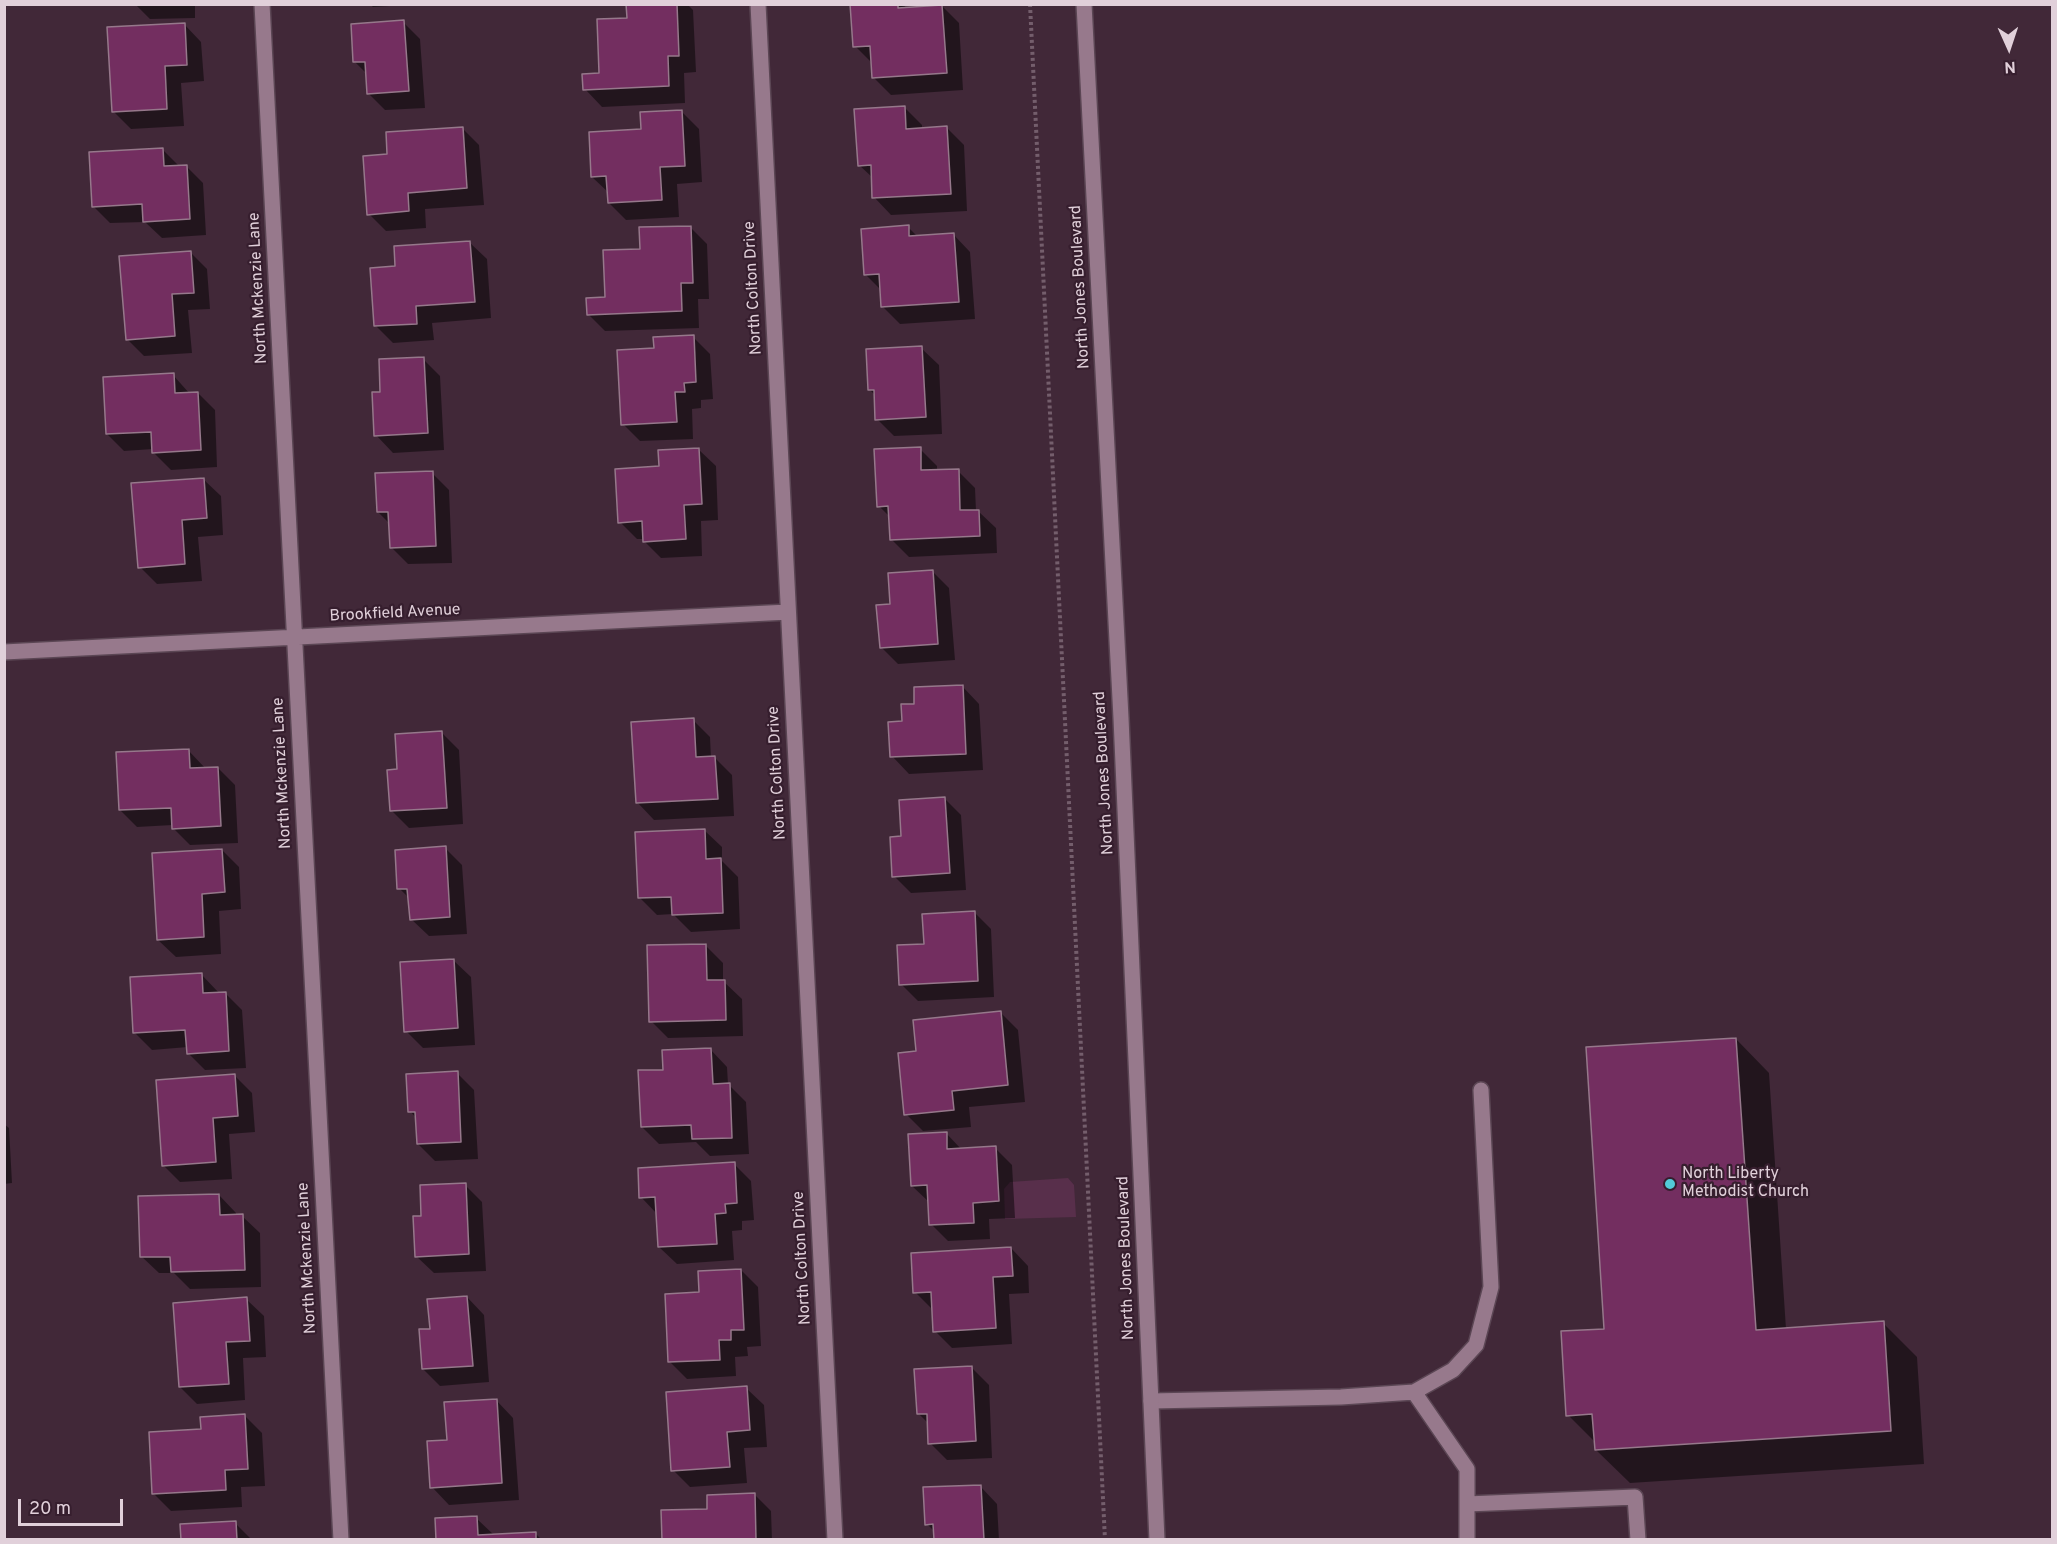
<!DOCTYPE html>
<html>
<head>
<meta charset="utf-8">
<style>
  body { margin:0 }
  #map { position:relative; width:2057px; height:1544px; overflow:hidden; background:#412838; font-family:Overpass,sans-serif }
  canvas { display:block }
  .frame { position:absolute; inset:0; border:6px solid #e1d0da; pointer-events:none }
  .north { position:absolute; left:1979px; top:18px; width:60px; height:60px; -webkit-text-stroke:4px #361e2e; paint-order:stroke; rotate:177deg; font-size:16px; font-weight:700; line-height:24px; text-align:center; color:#e1d0da }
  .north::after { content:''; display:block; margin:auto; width:21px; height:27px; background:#e1d0da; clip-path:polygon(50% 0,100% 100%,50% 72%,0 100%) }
  .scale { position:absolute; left:18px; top:1499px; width:105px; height:27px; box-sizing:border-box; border:3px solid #e1d0da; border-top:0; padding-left:8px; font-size:18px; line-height:21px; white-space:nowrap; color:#e1d0da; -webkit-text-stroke:4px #361e2e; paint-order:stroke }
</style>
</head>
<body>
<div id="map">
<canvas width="2057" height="1544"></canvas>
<div class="frame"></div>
<div class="north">N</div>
<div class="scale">20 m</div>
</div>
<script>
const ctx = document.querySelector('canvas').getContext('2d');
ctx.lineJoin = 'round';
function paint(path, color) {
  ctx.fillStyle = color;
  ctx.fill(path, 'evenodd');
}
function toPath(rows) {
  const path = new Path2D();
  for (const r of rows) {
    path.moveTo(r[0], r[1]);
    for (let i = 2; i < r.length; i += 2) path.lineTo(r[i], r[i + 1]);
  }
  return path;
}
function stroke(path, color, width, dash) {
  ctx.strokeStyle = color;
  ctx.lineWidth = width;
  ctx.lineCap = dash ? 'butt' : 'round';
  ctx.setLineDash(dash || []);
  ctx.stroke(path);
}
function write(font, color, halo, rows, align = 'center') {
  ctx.font = font + ' Overpass,sans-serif';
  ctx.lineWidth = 4.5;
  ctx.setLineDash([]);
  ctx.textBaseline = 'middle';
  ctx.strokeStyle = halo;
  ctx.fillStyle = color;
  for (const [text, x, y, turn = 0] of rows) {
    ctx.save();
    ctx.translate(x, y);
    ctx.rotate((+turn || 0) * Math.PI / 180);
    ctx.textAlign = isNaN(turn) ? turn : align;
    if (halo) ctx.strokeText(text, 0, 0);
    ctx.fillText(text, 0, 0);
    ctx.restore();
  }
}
paint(toPath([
  [1068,1178,1074,1185,1076,1217,1005,1219,1004,1189,1010,1182]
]), '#582f4b');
paint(toPath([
  [135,4,195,4,195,18,150,19],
  [370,4,422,4,373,7],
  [628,4,687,4,693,10,696,72,684,73,685,103,602,107,585,89,601,75,629,19],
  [852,4,903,4,907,9,942,6,959,23,963,90,891,95,874,78,873,64,855,46],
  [403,22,420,39,425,108,385,110,368,93,367,74,355,62],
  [184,24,201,42,204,81,181,83,184,126,131,129,114,112],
  [904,107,922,125,922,129,947,128,964,145,967,211,891,215,874,197,873,178,859,165],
  [682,112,699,129,702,182,677,184,679,217,626,220,609,203,609,193,592,177,643,130],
  [462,128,479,145,484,205,425,209,426,228,386,231,369,214,389,155],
  [162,149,179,166,186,166,203,183,206,235,162,238,145,222,110,223,93,206],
  [690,227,707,244,709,299,698,299,699,328,605,331,588,314,606,298,642,250],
  [908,227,918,237,953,234,970,252,975,319,900,324,883,307,882,291,865,274],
  [469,242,487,259,491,318,432,323,434,340,393,343,376,326,397,268],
  [190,252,207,269,210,309,188,310,192,353,144,356,127,339],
  [693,337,710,354,713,399,701,400,701,408,692,409,693,439,640,441,623,424,655,350],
  [921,348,939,365,942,434,894,436,877,419,875,395,869,389],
  [423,359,440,376,444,450,393,453,376,435,382,393],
  [173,375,190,394,198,393,215,410,217,467,171,470,153,452,153,449,124,451,107,434],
  [698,449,716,466,718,520,701,521,702,556,661,558,644,541,644,539,637,539,620,522,661,468],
  [920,449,937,466,937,471,958,471,975,488,976,511,978,511,996,528,997,553,909,557,892,540,891,518,879,506],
  [432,473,449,490,452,563,408,564,391,547,390,524,378,512],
  [203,479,221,496,223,535,198,537,202,581,157,584,140,567],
  [932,571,949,588,955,660,898,664,881,647],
  [962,686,979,704,983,770,909,774,892,756,903,723,916,705],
  [693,720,710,737,711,758,715,758,732,775,734,816,654,820,637,802],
  [441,732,459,750,463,824,409,828,392,811],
  [188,750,205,768,218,768,235,785,238,843,190,845,173,828,173,825,137,827,120,810],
  [944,798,961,815,966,890,911,893,894,876,902,837],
  [704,830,722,847,722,861,738,877,740,929,691,932,673,914,657,915,639,897],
  [445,848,462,865,467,934,429,936,411,919,410,899,399,888],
  [222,850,239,867,241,909,219,911,221,954,176,957,158,940],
  [974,912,991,929,994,997,918,1001,901,984,925,945],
  [706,946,723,963,723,981,742,999,743,1036,668,1038,651,1021],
  [453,960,471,977,475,1045,423,1048,406,1031],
  [201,974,219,993,225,993,242,1010,246,1068,205,1070,188,1053,188,1047,152,1050,134,1032],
  [1001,1013,1018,1030,1025,1102,969,1107,971,1127,923,1131,906,1114,918,1052],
  [1736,1039,1769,1073,1786,1329,1883,1323,1917,1357,1924,1464,1630,1483,1596,1450,1596,1443,1568,1415],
  [710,1049,727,1067,728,1084,746,1102,749,1154,710,1156,696,1142,659,1144,642,1127,665,1071],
  [457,1073,474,1090,478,1159,435,1161,418,1144,417,1119,410,1111],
  [235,1076,252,1093,255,1132,229,1134,232,1179,180,1182,163,1165],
  [4,1124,9,1128,12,1183,4,1184],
  [946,1133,962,1150,995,1148,1012,1165,1015,1218,989,1219,990,1239,948,1241,931,1224,929,1202,912,1186],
  [734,1164,751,1181,754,1220,742,1221,742,1230,732,1231,734,1260,677,1264,659,1247,657,1214,641,1197],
  [465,1185,482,1202,486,1271,434,1273,416,1256,423,1217],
  [219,1195,236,1213,236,1216,242,1216,260,1233,261,1287,190,1289,174,1273,159,1273,141,1256],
  [1011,1248,1028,1266,1029,1293,1009,1294,1012,1344,952,1348,935,1331,932,1309,915,1292],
  [741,1270,758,1287,761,1346,747,1347,748,1356,735,1357,736,1376,687,1379,670,1362,701,1294],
  [467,1297,484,1315,489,1382,440,1386,423,1369,431,1330],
  [246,1299,264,1316,266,1357,243,1358,245,1400,197,1404,180,1387],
  [972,1368,989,1385,992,1458,947,1460,930,1443,929,1424,918,1413],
  [746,1388,764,1405,767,1447,744,1448,747,1483,690,1487,673,1470],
  [496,1400,513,1418,519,1500,449,1505,432,1487,448,1441],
  [245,1416,262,1433,265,1486,241,1487,242,1507,171,1511,154,1494,203,1431],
  [980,1486,997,1504,999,1540,935,1540,935,1532,927,1524],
  [754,1494,771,1511,772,1540,663,1540,709,1511],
  [476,1518,494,1535,535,1533,542,1540,437,1540],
  [235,1523,252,1540,182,1540]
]), '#0007');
const building = toPath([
  [626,4,677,4,679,56,668,56,669,86,583,90,582,74,599,73,597,19,627,18,626,4],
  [850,4,898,4,898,8,942,5,947,73,872,78,870,46,853,47,850,4],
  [404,20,409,91,367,94,365,62,353,62,351,24,404,20],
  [185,23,187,65,165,66,167,109,112,112,107,27,185,23],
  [905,106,906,129,947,126,951,194,872,198,871,165,858,166,854,109,905,106],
  [682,110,685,166,660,167,662,200,608,203,606,176,591,177,589,132,641,129,640,112,682,110],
  [463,127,467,188,408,193,409,211,367,215,363,156,387,154,386,132,463,127],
  [163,148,164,166,187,165,190,219,143,222,142,204,92,207,89,152,163,148],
  [909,225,909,236,954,233,959,302,881,307,879,274,864,275,861,229,909,225],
  [691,226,693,283,681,283,682,311,587,315,586,298,605,297,603,250,640,249,639,227,691,226],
  [470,241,475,302,416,306,417,324,374,326,370,268,395,266,394,246,470,241],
  [191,251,194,293,172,294,175,336,126,340,119,256,191,251],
  [694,335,696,382,684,383,685,392,675,392,677,422,621,425,617,350,654,348,653,337,694,335],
  [922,346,926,417,875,420,874,390,868,390,866,349,922,346],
  [424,357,428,433,374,436,372,392,380,392,379,359,424,357],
  [174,373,175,393,198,392,201,450,152,453,151,432,106,434,103,377,174,373],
  [921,447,921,470,959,469,960,510,979,510,980,536,890,540,888,506,877,507,874,449,921,447],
  [699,448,702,504,684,505,686,539,643,542,642,521,618,523,615,469,659,466,658,450,699,448],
  [433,471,436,546,390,548,388,512,377,512,375,473,433,471],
  [204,478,207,518,182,520,185,564,138,568,131,483,204,478],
  [933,570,938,644,880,648,876,605,890,604,888,573,933,570],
  [963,685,966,754,890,757,888,722,902,721,901,704,914,704,914,687,963,685],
  [694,718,696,757,715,756,718,799,636,803,631,722,694,718],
  [442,731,447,808,390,811,387,770,397,769,395,734,442,731],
  [189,749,190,768,218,767,221,826,172,829,171,808,119,810,116,752,189,749],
  [945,797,950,873,892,877,890,837,901,836,899,800,945,797],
  [705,829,706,859,721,858,723,913,672,915,671,897,638,898,635,832,705,829],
  [446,846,450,917,410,920,407,889,397,889,395,850,446,846],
  [222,849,225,892,202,894,204,937,157,940,152,853,222,849],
  [975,911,978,981,899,985,897,945,924,944,922,914,975,911],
  [706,944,707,980,725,980,726,1020,649,1022,647,945,706,944],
  [454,959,458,1028,404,1032,400,962,454,959],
  [202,973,203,993,226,992,229,1051,187,1054,185,1030,133,1033,130,977,202,973],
  [1001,1011,1008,1085,952,1091,954,1110,904,1115,898,1053,916,1051,913,1020,1001,1011],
  [1736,1038,1756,1330,1884,1321,1891,1431,1595,1450,1592,1414,1566,1416,1561,1331,1604,1329,1586,1047,1736,1038],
  [711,1048,713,1084,730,1083,732,1138,692,1139,691,1125,641,1127,638,1070,663,1070,662,1050,711,1048],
  [458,1071,461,1142,417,1144,415,1112,408,1112,406,1074,458,1071],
  [235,1074,238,1116,213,1118,216,1162,162,1166,156,1080,235,1074],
  [947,1132,947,1149,996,1146,999,1201,973,1203,974,1223,929,1225,927,1185,911,1186,908,1134,947,1132],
  [735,1162,737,1203,725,1204,726,1213,715,1214,717,1244,658,1247,655,1197,639,1198,638,1168,735,1162],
  [466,1183,469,1254,415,1257,413,1216,421,1216,420,1185,466,1183],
  [219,1194,220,1215,243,1214,245,1270,171,1272,170,1257,140,1257,138,1196,219,1194],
  [1011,1247,1013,1276,993,1277,996,1328,933,1332,931,1292,913,1293,911,1253,1011,1247],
  [741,1269,744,1330,731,1330,731,1340,719,1340,720,1360,668,1362,665,1294,699,1292,698,1271,741,1269],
  [467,1296,473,1366,422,1369,419,1329,430,1329,427,1299,467,1296],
  [247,1297,250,1341,226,1342,229,1384,179,1387,173,1303,247,1297],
  [972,1366,976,1441,928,1444,927,1414,917,1414,914,1369,972,1366],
  [747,1386,750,1430,727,1432,730,1467,671,1471,666,1392,747,1386],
  [497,1399,502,1483,430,1488,427,1441,447,1440,444,1402,497,1399],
  [245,1414,248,1469,225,1470,226,1490,152,1494,149,1432,201,1429,200,1417,245,1414],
  [981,1485,984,1540,934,1540,933,1524,925,1525,923,1487,981,1485],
  [755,1493,756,1540,662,1540,661,1510,707,1509,707,1495,755,1493],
  [477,1516,478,1535,536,1532,536,1540,436,1540,435,1518,477,1516],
  [236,1521,237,1540,181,1540,180,1524,236,1521]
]);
paint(building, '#732e60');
stroke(building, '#96788b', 1.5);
const lane = toPath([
  [1414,1392,1467,1469,1467,1540],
  [1151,1401,1341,1397,1414,1392,1453,1370,1476,1345,1491,1287,1481,1090],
  [1467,1504,1635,1497,1638,1540]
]);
const street = toPath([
  [262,4,341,1540],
  [758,4,835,1540],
  [4,652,788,612]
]);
const secondary = toPath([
  [1084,4,1121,718,1157,1540]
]);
stroke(lane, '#5b4654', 18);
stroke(street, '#5b4654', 18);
stroke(secondary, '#5b4654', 18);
stroke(toPath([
  [1030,4,1105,1540]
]), '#745e6c', 4, [3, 3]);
stroke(lane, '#97798c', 15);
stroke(street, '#97798c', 15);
stroke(secondary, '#97798c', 15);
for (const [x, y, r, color] of [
  [1670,1184,6,"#52cbd8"]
]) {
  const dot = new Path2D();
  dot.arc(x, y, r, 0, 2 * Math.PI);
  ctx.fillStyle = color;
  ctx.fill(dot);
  stroke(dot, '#361e2e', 2);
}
write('16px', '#e1d0da', '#361e2e', [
  ["North Jones Boulevard",1081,287,-93],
  ["North Mckenzie Lane",259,288,-93],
  ["North Colton Drive",754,288,-93],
  ["Brookfield Avenue",395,614,-3],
  ["North Mckenzie Lane",283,773,-93],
  ["North Colton Drive",778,773,-93],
  ["North Jones Boulevard",1105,773,-93],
  ["North Mckenzie Lane",308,1258,-93],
  ["North Colton Drive",803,1258,-93],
  ["North Jones Boulevard",1127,1258,-92]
]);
write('16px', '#e1d0da', '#361e2e', [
  ["North Liberty",1682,1175],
  ["Methodist Church",1682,1193]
], 'left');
</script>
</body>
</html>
